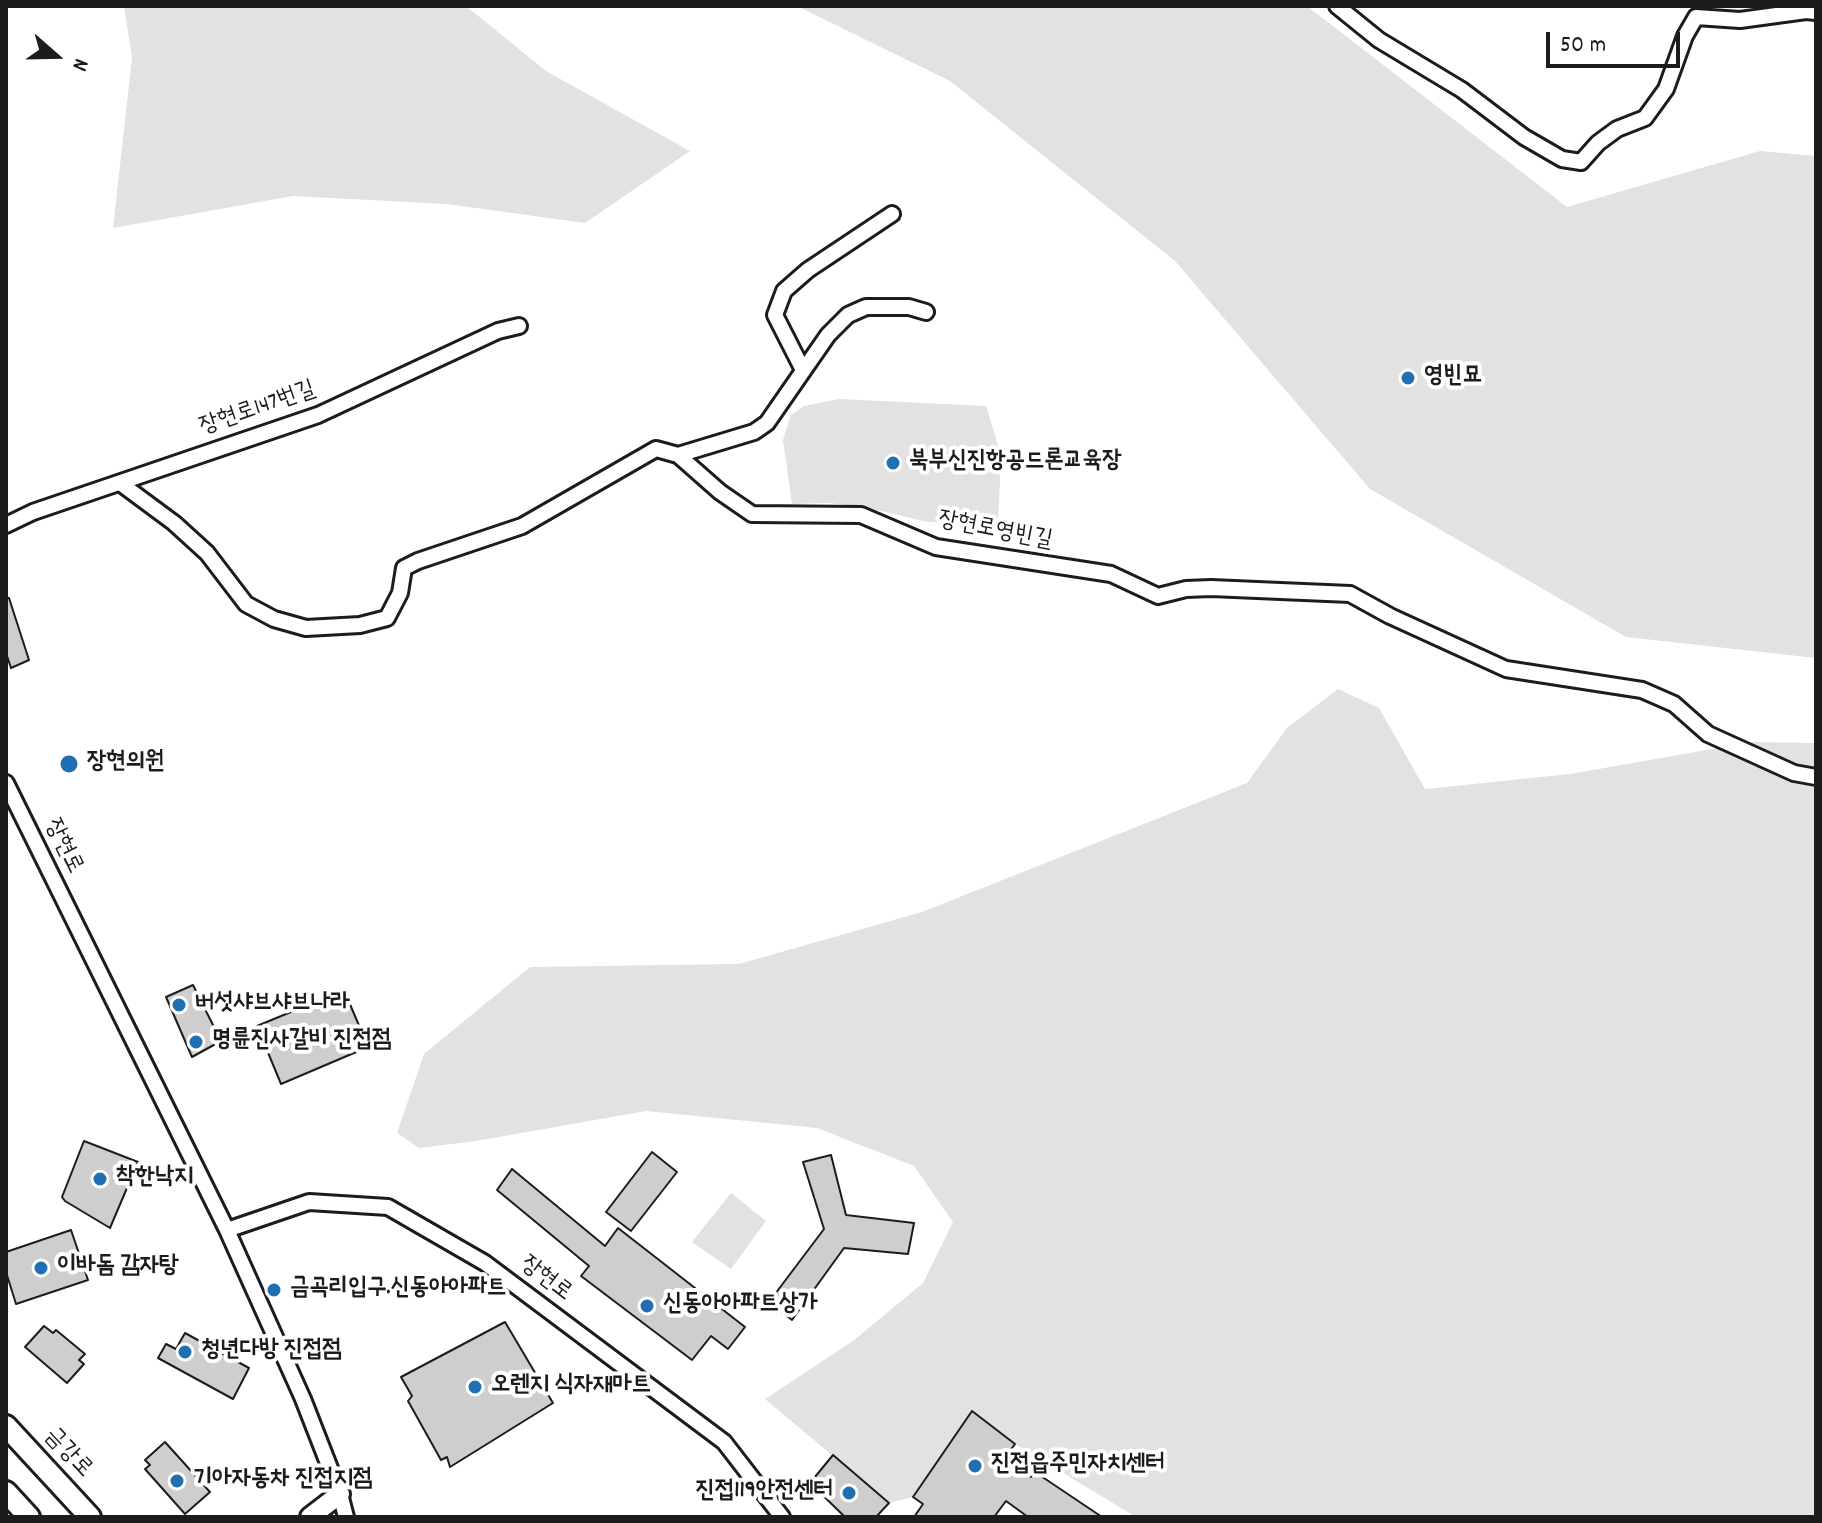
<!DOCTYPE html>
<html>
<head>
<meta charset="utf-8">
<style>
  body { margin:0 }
  #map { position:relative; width:1822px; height:1523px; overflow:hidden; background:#fff; font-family:Dekko,sans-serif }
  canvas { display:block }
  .frame { position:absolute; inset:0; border:8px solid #1c1c1c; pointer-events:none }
  .north { position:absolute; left:16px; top:16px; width:80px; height:80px; -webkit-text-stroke:6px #fff; paint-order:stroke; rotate:110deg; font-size:22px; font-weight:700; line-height:32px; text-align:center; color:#1c1c1c }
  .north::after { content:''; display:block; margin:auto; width:28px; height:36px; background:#1c1c1c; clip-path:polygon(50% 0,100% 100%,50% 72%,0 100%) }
  .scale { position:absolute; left:1546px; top:32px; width:134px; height:36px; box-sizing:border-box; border:4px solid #1c1c1c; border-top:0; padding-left:10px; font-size:24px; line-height:28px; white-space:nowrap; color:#1c1c1c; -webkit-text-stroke:6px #fff; paint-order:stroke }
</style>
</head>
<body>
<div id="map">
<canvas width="1822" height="1523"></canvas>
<div class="frame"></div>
<div class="north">N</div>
<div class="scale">50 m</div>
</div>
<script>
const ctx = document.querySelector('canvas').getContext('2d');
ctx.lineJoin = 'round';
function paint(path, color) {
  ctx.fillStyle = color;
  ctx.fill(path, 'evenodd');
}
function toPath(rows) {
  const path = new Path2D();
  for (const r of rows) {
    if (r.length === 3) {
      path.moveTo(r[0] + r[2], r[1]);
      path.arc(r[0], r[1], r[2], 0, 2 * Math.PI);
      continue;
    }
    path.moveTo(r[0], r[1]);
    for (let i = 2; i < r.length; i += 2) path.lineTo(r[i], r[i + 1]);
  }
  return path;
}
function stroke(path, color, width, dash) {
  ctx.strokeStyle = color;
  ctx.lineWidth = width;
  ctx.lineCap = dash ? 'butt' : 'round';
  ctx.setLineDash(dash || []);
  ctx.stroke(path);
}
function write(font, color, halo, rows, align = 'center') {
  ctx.font = font + ' Dekko,"Poor Story",sans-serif';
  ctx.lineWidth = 8;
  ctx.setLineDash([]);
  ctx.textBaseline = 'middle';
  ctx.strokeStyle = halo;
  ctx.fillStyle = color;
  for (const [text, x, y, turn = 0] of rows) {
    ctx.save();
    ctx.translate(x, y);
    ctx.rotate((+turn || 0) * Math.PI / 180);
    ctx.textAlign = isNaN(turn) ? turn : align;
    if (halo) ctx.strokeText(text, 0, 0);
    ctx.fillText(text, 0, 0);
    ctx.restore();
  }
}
paint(toPath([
  [124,6,466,6,546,71,690,151,585,223,447,204,293,196,113,228,132,58],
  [797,6,1307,6,1567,207,1760,151,1816,156,1816,658,1626,637,1370,489,1175,261,950,81],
  [839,399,986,406,998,445,1000,481,998,522,927,522,865,507,828,503,792,504,783,440,791,415,804,406],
  [1338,689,1379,708,1425,789,1570,774,1752,742,1816,743,1816,1517,1136,1517,1015,1444,972,1412,913,1497,889,1503,765,1399,853,1341,923,1283,953,1222,914,1166,817,1128,646,1111,476,1141,419,1148,397,1133,424,1054,530,967,739,964,922,912,1247,783,1287,728],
  [731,1193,766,1221,731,1269,692,1242]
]), '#e2e2e2');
const building = toPath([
  [1408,379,7],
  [6,598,9,598,29,660,11,668,6,653,6,598],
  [193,985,221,1041,192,1057,166,997,193,985],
  [344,990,368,1047,281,1084,257,1026,344,990],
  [84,1141,138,1162,110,1228,65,1201,62,1197,84,1141],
  [652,1152,677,1172,631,1231,606,1212,652,1152],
  [831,1155,846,1215,914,1223,908,1254,844,1248,792,1320,769,1302,824,1229,803,1162,831,1155],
  [512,1169,605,1246,618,1228,745,1327,728,1349,711,1336,692,1360,581,1276,589,1266,497,1190,512,1169],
  [71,1230,88,1280,16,1304,6,1272,6,1252,71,1230],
  [505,1322,553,1403,450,1467,447,1457,441,1460,408,1401,412,1396,401,1377,505,1322],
  [44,1326,53,1333,56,1330,85,1354,79,1360,84,1364,67,1383,25,1347,44,1326],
  [185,1333,249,1368,233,1399,158,1358,166,1344,176,1349,185,1333],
  [972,1411,1015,1444,1004,1459,1031,1477,1035,1472,1102,1517,1028,1517,1006,1501,994,1517,914,1517,923,1504,913,1497,972,1411],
  [165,1442,210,1492,185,1514,145,1469,150,1465,145,1460,165,1442],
  [833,1455,889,1503,876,1517,845,1517,810,1483,833,1455]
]);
paint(building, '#cecece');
stroke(building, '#1c1c1c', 2);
const minor = toPath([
  [1337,6,1379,40,1462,90,1524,137,1562,159,1581,162,1598,143,1617,129,1645,118,1666,89,1685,36,1696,17,1740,20,1806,11,1816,12],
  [803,370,775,315,784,291,808,270,892,214],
  [678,455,754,432,767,423,828,335,848,315,866,307,909,307,926,312],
  [120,483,174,523,207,553,246,604,274,619,306,628,360,625,387,618,400,593,404,568,418,561,522,526,656,449,678,455,720,492,752,514,861,515,936,547,1111,574,1158,596,1186,589,1211,588,1350,594,1390,616,1506,669,1642,690,1674,704,1708,734,1794,773,1816,777],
  [6,525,33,512,318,415,498,331,519,326],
  [6,783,227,1230,303,1399,340,1494,346,1517],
  [227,1230,309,1202,388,1207,485,1263,724,1442,782,1517]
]);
const tertiary = toPath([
  [310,1517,340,1494]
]);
const secondary = toPath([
  [6,1426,90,1517],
  [6,1492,29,1517]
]);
stroke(minor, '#1c1c1c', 20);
stroke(tertiary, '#1c1c1c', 24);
stroke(secondary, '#1c1c1c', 26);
stroke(minor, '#fff', 14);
stroke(tertiary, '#fff', 18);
stroke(secondary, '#fff', 20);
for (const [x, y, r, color] of [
  [1408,378,8,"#1f6fb2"],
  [893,463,8,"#1f6fb2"],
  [69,764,10,"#1f6fb2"],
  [179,1005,8,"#1f6fb2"],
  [196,1042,8,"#1f6fb2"],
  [100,1179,8,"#1f6fb2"],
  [41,1268,8,"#1f6fb2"],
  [274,1290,8,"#1f6fb2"],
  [647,1306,8,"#1f6fb2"],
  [185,1352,8,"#1f6fb2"],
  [475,1387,8,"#1f6fb2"],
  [975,1466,8,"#1f6fb2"],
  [177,1481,8,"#1f6fb2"],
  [849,1493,8,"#1f6fb2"]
]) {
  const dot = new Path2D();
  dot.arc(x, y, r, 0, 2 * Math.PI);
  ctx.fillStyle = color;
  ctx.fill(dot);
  stroke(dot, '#fff', 3);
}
write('bold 24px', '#1c1c1c', '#fff', [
  ["영빈묘",1424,378],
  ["북부신진항공드론교육장",909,463],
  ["장현의원",87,764],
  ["버섯샤브샤브나라",195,1005],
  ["명륜진사갈비 진접점",212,1042],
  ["착한낙지",116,1179],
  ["이바돔 감자탕",57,1268],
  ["금곡리입구.신동아아파트",290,1290],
  ["신동아아파트상가",663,1306],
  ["청년다방 진접점",201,1352],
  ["오렌지 식자재마트",491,1387],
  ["진접읍주민자치센터",991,1466],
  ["기아자동차 진접지점",193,1481],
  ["진접119안전센터",833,1493,"right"]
], 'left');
write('24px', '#1c1c1c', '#fff', [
  ["장현로147번길",258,410,-19],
  ["장현로영빈길",995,532,11],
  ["장현로",62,847,64],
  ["장현로",545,1280,37],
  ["금강로",67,1454,47]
]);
</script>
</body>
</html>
